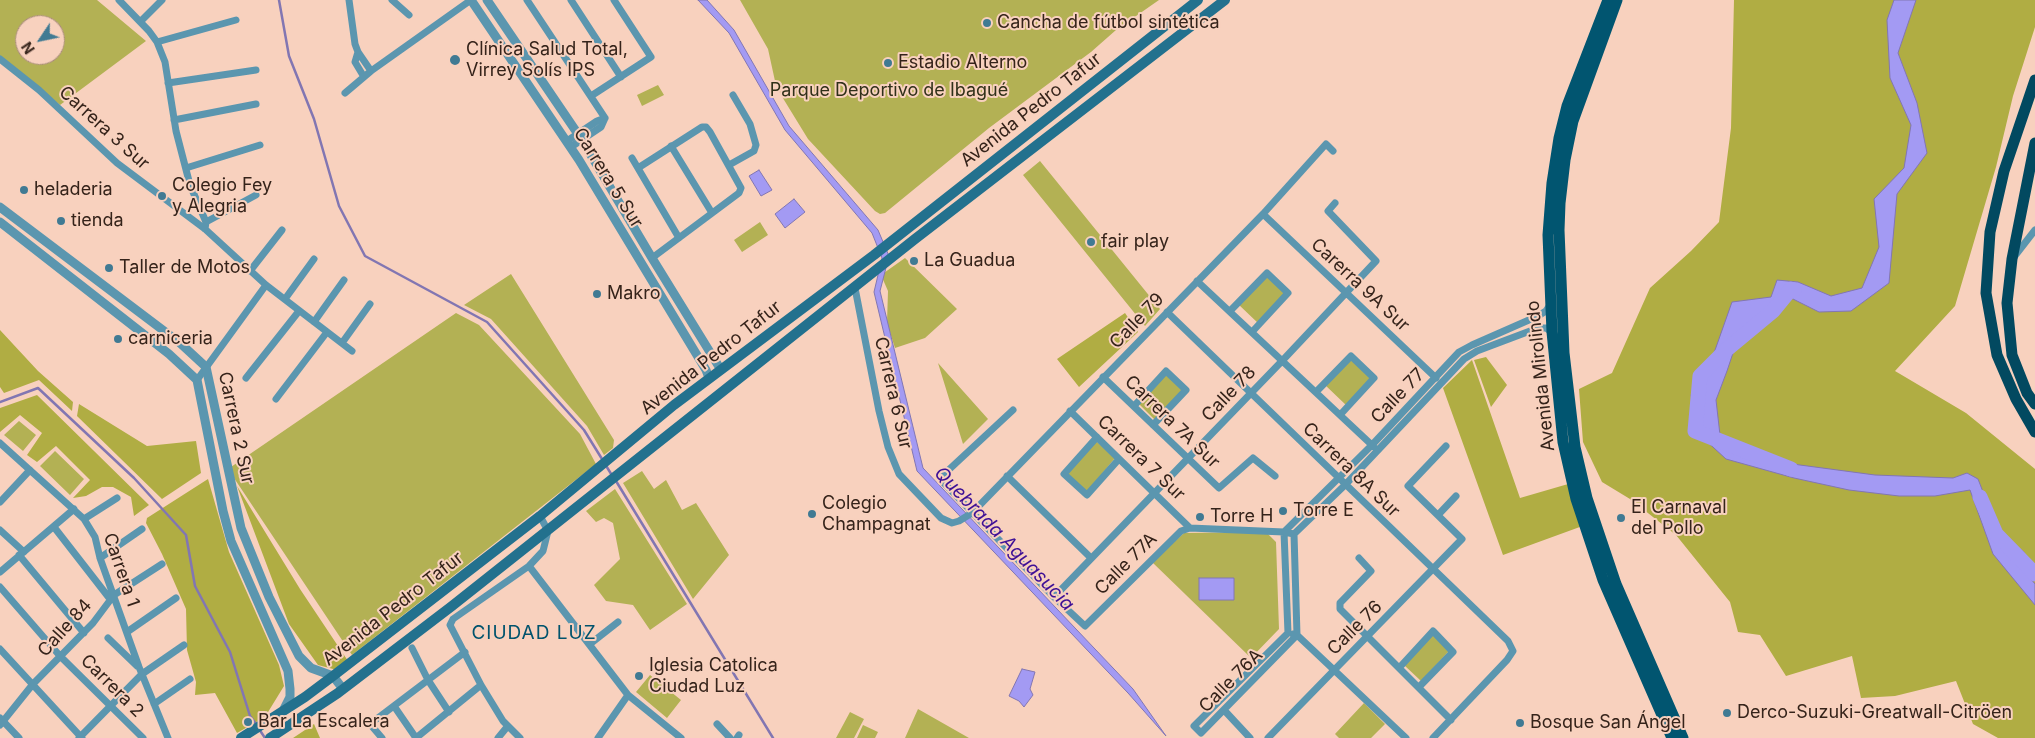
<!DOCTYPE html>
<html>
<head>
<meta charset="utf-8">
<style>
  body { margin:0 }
  #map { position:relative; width:2035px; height:738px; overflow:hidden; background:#f8d1be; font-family:Inter,sans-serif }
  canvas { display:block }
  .north { position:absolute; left:15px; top:15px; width:50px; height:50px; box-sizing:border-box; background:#f8d1be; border:1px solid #aa8b7c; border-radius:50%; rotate:236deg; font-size:14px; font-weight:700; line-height:20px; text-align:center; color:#35231a }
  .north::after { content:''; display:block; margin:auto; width:18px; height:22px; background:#407a93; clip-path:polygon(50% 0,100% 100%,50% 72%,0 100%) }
</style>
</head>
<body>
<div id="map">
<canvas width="2035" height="738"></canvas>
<div class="north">N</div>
</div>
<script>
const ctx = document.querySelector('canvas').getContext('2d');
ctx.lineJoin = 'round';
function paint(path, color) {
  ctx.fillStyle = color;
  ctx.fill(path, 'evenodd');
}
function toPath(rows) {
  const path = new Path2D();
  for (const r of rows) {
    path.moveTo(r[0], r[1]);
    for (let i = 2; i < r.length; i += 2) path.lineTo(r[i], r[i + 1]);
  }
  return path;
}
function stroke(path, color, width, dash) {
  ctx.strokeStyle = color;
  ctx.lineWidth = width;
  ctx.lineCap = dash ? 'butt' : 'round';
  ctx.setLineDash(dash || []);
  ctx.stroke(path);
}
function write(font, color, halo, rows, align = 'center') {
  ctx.font = font + ' Inter,sans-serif';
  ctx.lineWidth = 4;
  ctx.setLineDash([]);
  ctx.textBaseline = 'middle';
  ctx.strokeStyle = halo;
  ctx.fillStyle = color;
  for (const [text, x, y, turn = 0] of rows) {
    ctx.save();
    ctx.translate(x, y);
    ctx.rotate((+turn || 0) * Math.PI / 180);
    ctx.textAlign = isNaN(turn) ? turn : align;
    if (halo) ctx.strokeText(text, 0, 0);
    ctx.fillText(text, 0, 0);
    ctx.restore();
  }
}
paint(toPath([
  [0,0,97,0,146,41,60,105,0,57],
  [25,25,55,25,55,55,25,55],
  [740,0,1159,0,1116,30,1091,52,989,128,885,213,880,214,875,211,808,139,781,95,775,81,768,49],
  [658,85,664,95,642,106,637,95],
  [1040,161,1160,309,1145,326,1023,175],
  [760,222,768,235,742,252,734,240],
  [905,258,957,309,925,338,895,348,887,323,888,291,881,275],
  [1267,273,1288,293,1259,324,1238,304],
  [511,274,614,440,613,448,604,455,587,426,491,319,464,305],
  [456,313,479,325,580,434,596,464,352,655,228,469],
  [1351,356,1374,378,1347,406,1324,384],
  [938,363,988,419,963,444],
  [1166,373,1184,390,1156,421,1138,403],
  [19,421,36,435,23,451,4,435],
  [1096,441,1115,458,1086,493,1065,474],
  [55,451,84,479,70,495,40,466],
  [642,471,654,489,666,480,682,510,696,503,729,555,693,599,623,483],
  [615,489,687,604,650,630,633,605,606,601,594,585,620,559,613,523,604,518,596,522,586,511],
  [1266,532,1276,542,1279,629,1251,658,1152,562,1184,533],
  [1433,634,1450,650,1421,681,1404,665],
  [650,675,681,700,667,718,636,692],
  [1364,703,1385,724,1371,738,1339,738,1335,734],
  [918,709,969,738,905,738],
  [850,712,864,719,854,738,836,738],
  [863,725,878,732,875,738,857,738]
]), '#b3b154');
paint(toPath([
  [1734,0,2035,0,2035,27,2013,96,1996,167,1955,306,1895,371,1966,413,2035,469,2035,738,1998,738,1973,724,1956,681,1895,696,1861,698,1852,656,1786,676,1760,635,1738,632,1730,602,1676,535,1630,499,1602,482,1583,442,1579,389,1612,373,1650,288,1691,251,1719,222,1731,128],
  [1125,313,1138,332,1079,387,1057,359],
  [0,330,38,371,73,402,72,411,39,380,4,393,0,387],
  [1486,357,1507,385,1491,407,1474,360],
  [1472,360,1520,498,1575,482,1588,524,1503,555,1443,388],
  [37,395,149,505,134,516,131,497,113,487,102,487,86,496,73,498,90,480,56,446,37,462,27,455,42,433,20,415,0,432,0,408],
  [79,404,147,446,196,441,201,473,162,499,77,416],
  [208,479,229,552,279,665,284,686,265,717,237,733,215,693,195,695,196,682,187,650,186,609,162,554,146,523,147,518],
  [237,486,300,589,348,661,337,670,318,665,289,624],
  [314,724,320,738,293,738]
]), '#b0ad43');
const water = toPath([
  [698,0,707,0,734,30,789,126,878,230,889,256,880,291,923,468,1133,689,1166,736,1128,693,917,471,874,292,882,258,872,233,785,130,729,33,698,0],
  [1894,0,1916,0,1898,53,1917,103,1927,153,1897,194,1889,283,1851,311,1819,312,1789,297,1741,329,1727,371,1716,400,1720,435,1755,459,1875,475,1953,478,1967,473,1978,479,1985,497,1990,526,2024,552,2031,579,2035,584,2035,605,1993,554,1970,490,1935,496,1899,496,1849,490,1794,478,1726,459,1702,437,1691,395,1714,353,1732,302,1771,297,1777,280,1798,282,1831,296,1862,288,1879,247,1874,199,1904,168,1911,125,1890,78,1887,20,1894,0],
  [759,170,772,190,761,196,749,176,759,170],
  [794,199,805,212,785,228,775,214,794,199],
  [1199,578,1234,578,1234,600,1199,600,1199,578],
  [1022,669,1035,672,1030,689,1033,695,1024,707,1019,701,1009,696,1022,669]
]);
paint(water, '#a39af3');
stroke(water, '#8276b2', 1);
stroke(toPath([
  [279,0,289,56,314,119,339,206,365,256,487,322,584,430,602,459],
  [0,402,38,388,134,478,186,535,195,586,230,652,250,716,256,724],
  [605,464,613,477],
  [616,481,773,738],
  [259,729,265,738]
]), '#8276b2', 2.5);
stroke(toPath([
  [1791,469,1695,431,1700,376,1726,350,1773,311,1791,289,1794,290],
  [1980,497,1996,534,2035,574]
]), '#a39af3', 15);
stroke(toPath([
  [119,0,149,31,157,42,165,62,176,131,190,185,206,222,205,229],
  [349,0,355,44,358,52,371,71],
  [392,0,409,15],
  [527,0,605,118],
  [571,0,621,77],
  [141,21,162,0],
  [157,42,236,20],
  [358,52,355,62,364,77],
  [0,59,39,90,117,163,205,229,266,285,352,351],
  [168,83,256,70],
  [345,93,371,71,471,0],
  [591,96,651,57,614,0],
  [174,120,256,104],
  [567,141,597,121,605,118],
  [671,146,712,213],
  [571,147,601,127,605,118],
  [632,158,679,238],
  [729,165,754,151,756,145,750,124,733,95],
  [186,168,260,145],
  [638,168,702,127,706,127,710,132,741,188,739,193,652,258],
  [1263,214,1436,378],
  [206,222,256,195],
  [2014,257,2035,230],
  [250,271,282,230],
  [1197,281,1374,447],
  [855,288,879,411,888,447,899,474,941,518,952,523,959,521,972,513,1263,214,1326,144,1333,151],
  [285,299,314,259],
  [1230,311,1267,273,1288,293,1252,332],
  [1167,312,1508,641,1513,651,1507,660,1433,738],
  [314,322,344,280],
  [342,343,370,304],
  [1103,377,1219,488,1253,458,1275,476],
  [246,378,299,311],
  [197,380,266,285],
  [1316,392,1351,356,1374,378,1340,415],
  [276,399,327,332],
  [1134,406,1166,371,1186,390,1153,425],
  [1013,410,941,477,944,483,1054,597,1085,626,1181,531,1190,528,1284,532,1294,534],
  [1070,411,1190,528],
  [1097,437,1064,474,1087,495,1119,459],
  [0,443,84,519,95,537,100,558,139,667,168,738],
  [1007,476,1091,558],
  [0,502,30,470],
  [1438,515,1456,496],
  [84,519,117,498],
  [54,527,110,599],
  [0,530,24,552],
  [1284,532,1372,445,1459,352,1472,345,1538,316,1546,311,1550,305],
  [1284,532,1288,633],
  [1294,534,1345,485,1464,359,1477,351,1538,328,1546,328,1552,332],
  [19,555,84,633],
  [100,558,142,529],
  [1359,558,1371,571,1340,603,1340,609,1451,720],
  [529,566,628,695,681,738],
  [0,572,74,509],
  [0,587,60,656,143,738],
  [1054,597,1282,361,1376,261,1328,211,1335,203],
  [127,632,176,598],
  [1288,633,1194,726,1201,733,1297,635,1294,534],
  [1293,634,1297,635,1406,738],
  [108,638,137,666],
  [590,644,618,622],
  [412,648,428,680,449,712],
  [0,649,82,738],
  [1399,668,1433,631,1453,652,1419,687],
  [154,704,190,679],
  [394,706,416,738],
  [1224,710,1250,738],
  [0,718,19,738],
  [717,724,730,738],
  [0,725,33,684,93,623,114,595,162,564],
  [79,738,142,674,184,645],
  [382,738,370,724,465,652],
  [416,738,481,685],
  [498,738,507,727],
  [520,738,503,721,481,685,450,625,453,619,529,566,543,551,548,531,540,516],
  [598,738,628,695],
  [737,738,739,735],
  [1268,738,1462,539,1408,486,1446,446]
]), '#5b96af', 7);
stroke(toPath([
  [471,0,579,160,706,370,709,378],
  [487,0,582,140,652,258,721,370],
  [0,207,180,343,206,367,241,528,269,597,299,656,311,668,333,676,343,689],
  [0,222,169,354,197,380,223,511,231,541,288,671,290,689,290,697,284,709]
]), '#5b96af', 9);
stroke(toPath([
  [241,738,305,697,333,676,540,516,674,405,874,255,1198,0],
  [270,738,338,693,452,606,915,239,1225,0]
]), '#23718e', 10);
stroke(toPath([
  [1608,0,1567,106,1559,138,1552,183,1548,235,1552,332,1563,442,1576,499,1603,580,1672,738],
  [1617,0,1573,121,1565,160,1560,203,1559,230,1564,353,1575,447,1587,498,1616,584,1683,738]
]), '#015570', 11);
stroke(toPath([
  [2035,80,2004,171,1990,232,1986,293,1997,355,2016,399,2035,432],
  [2035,143,2012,259,2007,303,2012,355,2027,393,2035,404]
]), '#024960', 11);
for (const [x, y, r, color] of [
  [987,23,5,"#407a93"],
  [455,60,6,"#407a93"],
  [888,63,5,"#407a93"],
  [24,190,5,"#407a93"],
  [162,196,5,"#407a93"],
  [61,221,5,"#407a93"],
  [1091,242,5,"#407a93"],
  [914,261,5,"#407a93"],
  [109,268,5,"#407a93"],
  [597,294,5,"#407a93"],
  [118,339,5,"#407a93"],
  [1283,511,5,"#407a93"],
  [812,514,5,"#407a93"],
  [1200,517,5,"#407a93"],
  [1621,518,5,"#407a93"],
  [639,676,5,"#407a93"],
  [1727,713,5,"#407a93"],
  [248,722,5,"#407a93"],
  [1520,723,5,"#407a93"]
]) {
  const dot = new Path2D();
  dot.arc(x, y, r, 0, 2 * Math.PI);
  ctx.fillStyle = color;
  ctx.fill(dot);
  stroke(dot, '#f8d1be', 2);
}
write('18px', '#35231a', '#f8d1be', [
  ["Cancha de fútbol sintética",997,23],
  ["Clínica Salud Total,",466,50],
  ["Virrey Solís IPS",466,71],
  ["Estadio Alterno",898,63],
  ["Colegio Fey",172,186],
  ["y Alegria",172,207],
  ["heladeria",34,190],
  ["tienda",71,221],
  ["fair play",1101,242],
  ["La Guadua",924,261],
  ["Taller de Motos",119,268],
  ["Makro",607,294],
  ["carniceria",128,339],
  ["Colegio",822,504],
  ["Champagnat",822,525],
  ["El Carnaval",1631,508],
  ["del Pollo",1631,529],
  ["Torre E",1293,511],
  ["Torre H",1210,517],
  ["Iglesia Catolica",649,666],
  ["Ciudad Luz",649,687],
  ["Derco-Suzuki-Greatwall-Citröen",1737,713],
  ["Bar La Escalera",258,722],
  ["Bosque San Ángel",1530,723]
], 'left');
write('18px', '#303019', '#f8d1be', [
  ["Parque Deportivo de Ibagué",889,91]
]);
write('18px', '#35231a', '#f8d1be', [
  ["Avenida Pedro Tafur",1031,110,-38],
  ["Carrera 3 Sur",104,128,42],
  ["Carrera 5 Sur",608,178,58],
  ["Carerra 9A Sur",1360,285,43],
  ["Calle 79",1137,321,-46],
  ["Avenida Pedro Tafur",711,358,-38],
  ["Avenida Mirolindo",1541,376,-96],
  ["Carrera 6 Sur",893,393,77],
  ["Calle 78",1229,394,-46],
  ["Calle 77",1398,396,-46],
  ["Carrera 7A Sur",1172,422,44],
  ["Carrera 2 Sur",236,428,78],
  ["Carrera 7 Sur",1141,458,44],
  ["Carrera 8A Sur",1351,470,44],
  ["Calle 77A",1126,564,-45],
  ["Carrera 1",121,570,71],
  ["Avenida Pedro Tafur",393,609,-38],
  ["Calle 84",65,628,-48],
  ["Calle 76",1355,628,-45],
  ["Calle 76A",1231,681,-45],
  ["Carrera 2",112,686,45]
]);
write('italic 19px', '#3e1096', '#f8d1be', [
  ["Quebrada Aguasucia",1004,539,46]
]);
ctx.letterSpacing = '1px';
write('19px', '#01536d', '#f8d1be', [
  ["CIUDAD LUZ",534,633]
]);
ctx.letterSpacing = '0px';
</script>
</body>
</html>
